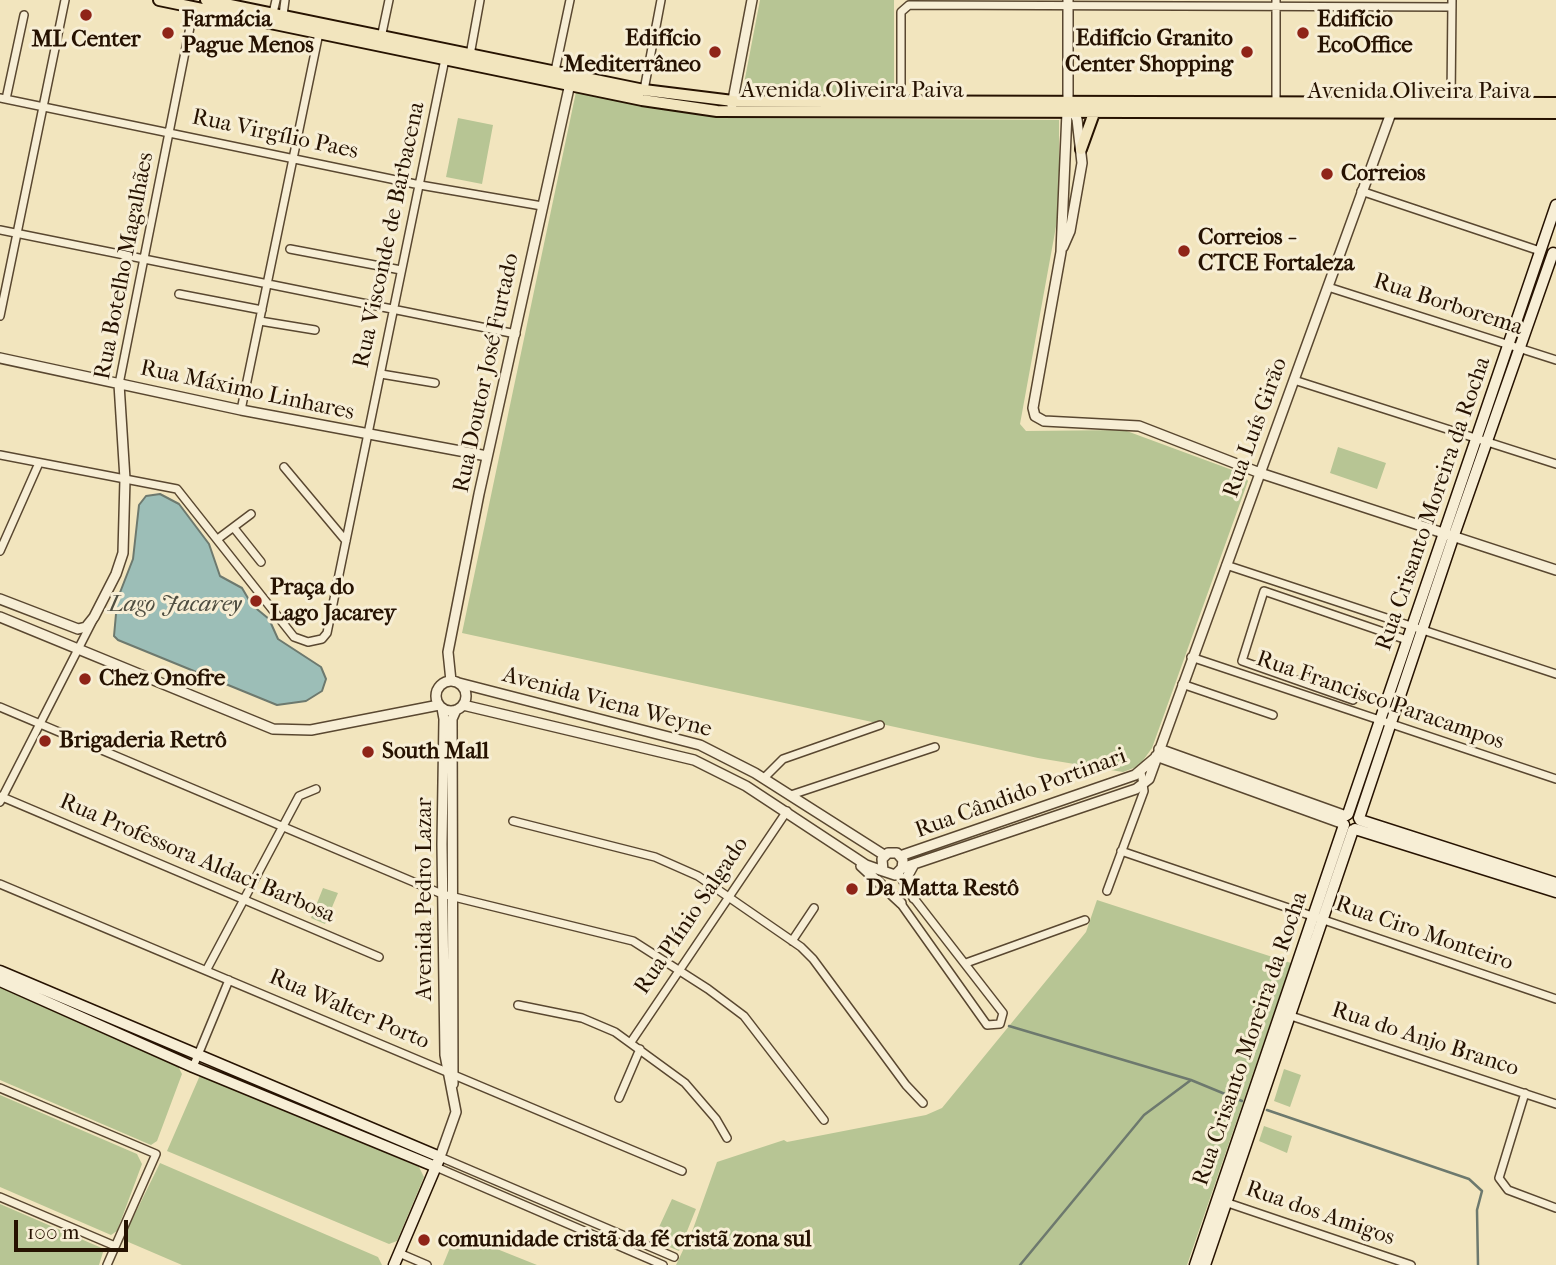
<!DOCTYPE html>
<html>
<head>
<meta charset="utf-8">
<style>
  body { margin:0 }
  #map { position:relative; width:1556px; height:1265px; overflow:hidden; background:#f2e5be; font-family:"IM FELL French Canon",serif }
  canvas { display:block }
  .scale { position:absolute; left:14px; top:1220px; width:114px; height:32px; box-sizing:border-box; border:4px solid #261201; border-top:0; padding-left:9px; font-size:21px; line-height:24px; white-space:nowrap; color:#261201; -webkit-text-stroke:5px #f7eed5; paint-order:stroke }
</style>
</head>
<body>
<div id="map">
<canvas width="1556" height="1265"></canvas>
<div class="scale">100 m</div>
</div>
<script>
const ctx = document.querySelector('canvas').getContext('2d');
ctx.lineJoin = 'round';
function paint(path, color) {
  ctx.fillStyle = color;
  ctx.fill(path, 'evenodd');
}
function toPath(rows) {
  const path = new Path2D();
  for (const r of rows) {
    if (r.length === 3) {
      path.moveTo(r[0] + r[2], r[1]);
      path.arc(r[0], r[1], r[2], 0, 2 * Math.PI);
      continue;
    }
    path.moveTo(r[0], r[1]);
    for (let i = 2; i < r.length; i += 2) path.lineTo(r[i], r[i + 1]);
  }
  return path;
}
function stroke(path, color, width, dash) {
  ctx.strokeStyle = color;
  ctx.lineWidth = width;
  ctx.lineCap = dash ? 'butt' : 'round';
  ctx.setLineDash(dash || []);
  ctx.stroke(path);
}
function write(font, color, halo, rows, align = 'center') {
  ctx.font = font + ' "IM FELL French Canon",serif';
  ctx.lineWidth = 6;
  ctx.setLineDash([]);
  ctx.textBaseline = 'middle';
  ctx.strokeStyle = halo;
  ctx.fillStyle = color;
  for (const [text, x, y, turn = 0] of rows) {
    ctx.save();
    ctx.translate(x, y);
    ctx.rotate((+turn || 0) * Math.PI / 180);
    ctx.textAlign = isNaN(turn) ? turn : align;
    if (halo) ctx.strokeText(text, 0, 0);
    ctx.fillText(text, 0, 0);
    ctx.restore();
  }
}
paint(toPath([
  [760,0,894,0,894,95,742,94],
  [576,92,677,111,748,118,1059,120,1059,210,1020,424,1026,431,1124,430,1243,474,1248,481,1152,748,1139,766,1123,772,1038,758,462,633],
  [458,118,493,125,482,184,446,177],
  [1338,447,1386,463,1377,489,1330,473],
  [323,888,338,893,325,924,311,918],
  [1097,900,1291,963,1187,1265,676,1265,693,1229,717,1162,784,1140,787,1142,926,1115,942,1108,1086,932],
  [0,987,177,1064,182,1074,157,1141,151,1145,0,1080],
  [1284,1069,1301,1075,1290,1107,1274,1101],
  [201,1073,419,1167,424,1177,397,1241,389,1244,167,1151],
  [0,1095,137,1154,142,1164,117,1231,111,1235,0,1187],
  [1264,1126,1292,1136,1287,1153,1259,1141],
  [160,1163,378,1257,382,1265,182,1265,126,1241,125,1234],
  [672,1199,696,1209,679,1251,653,1240],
  [0,1204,104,1249,99,1265,0,1265],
  [456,1233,457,1233,537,1265,443,1265]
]), '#b7c594');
const water = toPath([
  [160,494,179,504,209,544,220,576,242,588,252,605,269,619,278,639,321,667,326,679,322,691,306,701,277,705,118,640,114,636,116,614,114,608,133,559,139,505,146,496,160,494]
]);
paint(water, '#9cbeb7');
stroke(water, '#6d796e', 2);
stroke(toPath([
  [1009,1026,1191,1080],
  [1267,1110,1469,1179,1482,1191,1477,1210,1478,1265],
  [1020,1265,1144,1115,1191,1080,1242,1101]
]), '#6d796e', 2.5);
const minor = toPath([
  [273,13,276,0],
  [283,15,285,0],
  [381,38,389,0],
  [470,55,480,0],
  [555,71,570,0],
  [644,90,661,0],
  [0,98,420,185,542,206],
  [6,99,24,15],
  [1451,102,1452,0],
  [901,103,901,12,909,5,1452,7],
  [1276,104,1276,0],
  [1361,191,1540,251],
  [0,230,516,334],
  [290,249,401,270],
  [1328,287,1556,360],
  [179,294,262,310],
  [0,316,65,0],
  [260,321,315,330],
  [381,374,435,383],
  [1294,380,1556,464],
  [119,384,194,7],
  [241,410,319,33],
  [0,455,177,489,294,637,308,642,322,639,327,633,445,59],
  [284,467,346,541],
  [234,528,261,562],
  [219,538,251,514],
  [0,551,39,463],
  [1226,565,1556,674],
  [1191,657,1556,779],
  [1182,684,1273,715],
  [1353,700,1242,661,1264,591,1407,640],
  [0,707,442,894,633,941,708,989,744,1016,824,1120],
  [764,778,783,759,880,725],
  [791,795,935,747],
  [0,796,379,957],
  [0,802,93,620],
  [513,821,655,857,698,876,801,947,813,959,906,1085,923,1103],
  [1121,851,1556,999],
  [0,884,682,1171],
  [1107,891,1144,791,1141,772],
  [899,901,987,1025,1000,1024,1003,1013,906,888,899,873],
  [792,941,814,908],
  [966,963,1085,920],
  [207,969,299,796,316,789],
  [518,1005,582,1018,615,1032,685,1083,716,1119,727,1138],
  [1288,1015,1556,1104],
  [631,1042,787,811],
  [193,1067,229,980],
  [0,1088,156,1154,107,1265],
  [1525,1093,1499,1178,1508,1190,1556,1208],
  [619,1098,640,1049],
  [440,1157,674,1257],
  [436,1167,663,1265],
  [0,1197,115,1246],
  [1222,1201,1411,1265],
  [399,1253,427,1265]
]);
const tertiary = toPath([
  [732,105,752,0],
  [1067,112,1061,252,1033,408,1035,416,1044,421,1139,426,1260,473,1556,570],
  [1063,247,1070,231,1082,163,1077,119,1068,102,1068,0],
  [0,358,241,410,487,456],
  [0,599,78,629,86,627,94,617,116,574,123,553,125,479,119,384],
  [0,617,273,729,311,730,439,705],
  [451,681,448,652,479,494,571,79],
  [451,696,15],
  [459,683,700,745,755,773,884,855],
  [463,705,694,760,746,786,866,865,883,871],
  [1159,749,1346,816],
  [1156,756,1344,824],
  [900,856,1135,775,1155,758],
  [861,866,901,903],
  [913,866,907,877,914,898],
  [902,868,903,860,897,853,888,853,882,859,883,871,895,875,902,868,1136,789,1149,779,1391,113],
  [453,1084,452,719,456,710],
  [440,1157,456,1112,445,1055,442,844,444,719,442,708]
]);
const secondary = toPath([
  [1348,814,1556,205],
  [1359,818,1454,535,1553,253],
  [1360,820,1556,883],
  [1355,829,1556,892],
  [0,971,440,1157,394,1265],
  [0,981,193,1067,436,1167],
  [1195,1265,1344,825],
  [1205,1265,1353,830]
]);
const primary = toPath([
  [159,0,642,100,717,111,1556,113],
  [206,0,644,90,733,101,1556,103],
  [1081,149,1094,113]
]);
stroke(minor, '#594730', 10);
stroke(tertiary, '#594730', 12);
stroke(secondary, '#261201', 13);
stroke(primary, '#261201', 14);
stroke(minor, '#f7eed5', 7);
stroke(tertiary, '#f7eed5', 9);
stroke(secondary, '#f7eed5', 10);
stroke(primary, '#f2e5be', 10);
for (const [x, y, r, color] of [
  [86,15,7,"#8f2418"],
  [168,33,7,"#8f2418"],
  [1303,33,7,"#8f2418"],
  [715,52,7,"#8f2418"],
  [1247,52,7,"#8f2418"],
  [1327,174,7,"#8f2418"],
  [1184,251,7,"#8f2418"],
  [256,601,7,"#8f2418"],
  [85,679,7,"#8f2418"],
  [45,741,7,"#8f2418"],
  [368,752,7,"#8f2418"],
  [852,889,7,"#8f2418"],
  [424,1240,7,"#8f2418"]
]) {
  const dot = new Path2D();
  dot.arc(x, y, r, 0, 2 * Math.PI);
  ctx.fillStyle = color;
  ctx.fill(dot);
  stroke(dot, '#f7eed5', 2.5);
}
write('bold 23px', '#261201', '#f7eed5', [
  ["Farmácia",182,20],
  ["Pague Menos",182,46],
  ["Edifício",1317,20],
  ["EcoOffice",1317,46],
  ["Edifício",701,39,"right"],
  ["Mediterrâneo",701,65,"right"],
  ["Edifício Granito",1233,39,"right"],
  ["Center Shopping",1233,65,"right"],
  ["ML Center",86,40,"center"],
  ["Correios",1341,174],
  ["Correios -",1198,238],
  ["CTCE Fortaleza",1198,264],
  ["Praça do",270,588],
  ["Lago Jacarey",270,614],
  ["Chez Onofre",99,679],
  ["Brigaderia Retrô",59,741],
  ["South Mall",382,752],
  ["Da Matta Restô",866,889],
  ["comunidade cristã da fé cristã zona sul",438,1240]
], 'left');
write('23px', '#261201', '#f7eed5', [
  ["Avenida Oliveira Paiva",852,91],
  ["Avenida Oliveira Paiva",1419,92],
  ["Rua Virgílio Paes",275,135,12],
  ["Rua Visconde de Barbacena",390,235,-78],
  ["Rua Botelho Magalhães",125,266,-79],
  ["Rua Borborema",1448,305,18],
  ["Rua Doutor José Furtado",487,373,-78],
  ["Rua Máximo Linhares",247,391,12],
  ["Rua Luís Girão",1256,428,-70],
  ["Rua Crisanto Moreira da Rocha",1434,504,-71],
  ["Rua Francisco Paracampos",1380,701,19],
  ["Avenida Viena Weyne",607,703,15],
  ["Rua Cândido Portinari",1021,794,-20],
  ["Rua Professora Aldaci Barbosa",197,859,23],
  ["Avenida Pedro Lazar",425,899,-90],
  ["Rua Plínio Salgado",692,916,-56],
  ["Rua Ciro Monteiro",1424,934,19],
  ["Rua Walter Porto",349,1010,23],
  ["Rua Crisanto Moreira da Rocha",1251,1039,-71],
  ["Rua do Anjo Branco",1425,1040,18],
  ["Rua dos Amigos",1320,1214,19]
]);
write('italic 24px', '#4f4e41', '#f7eed5', [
  ["Lago Jacarey",175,605]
]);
</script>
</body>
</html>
